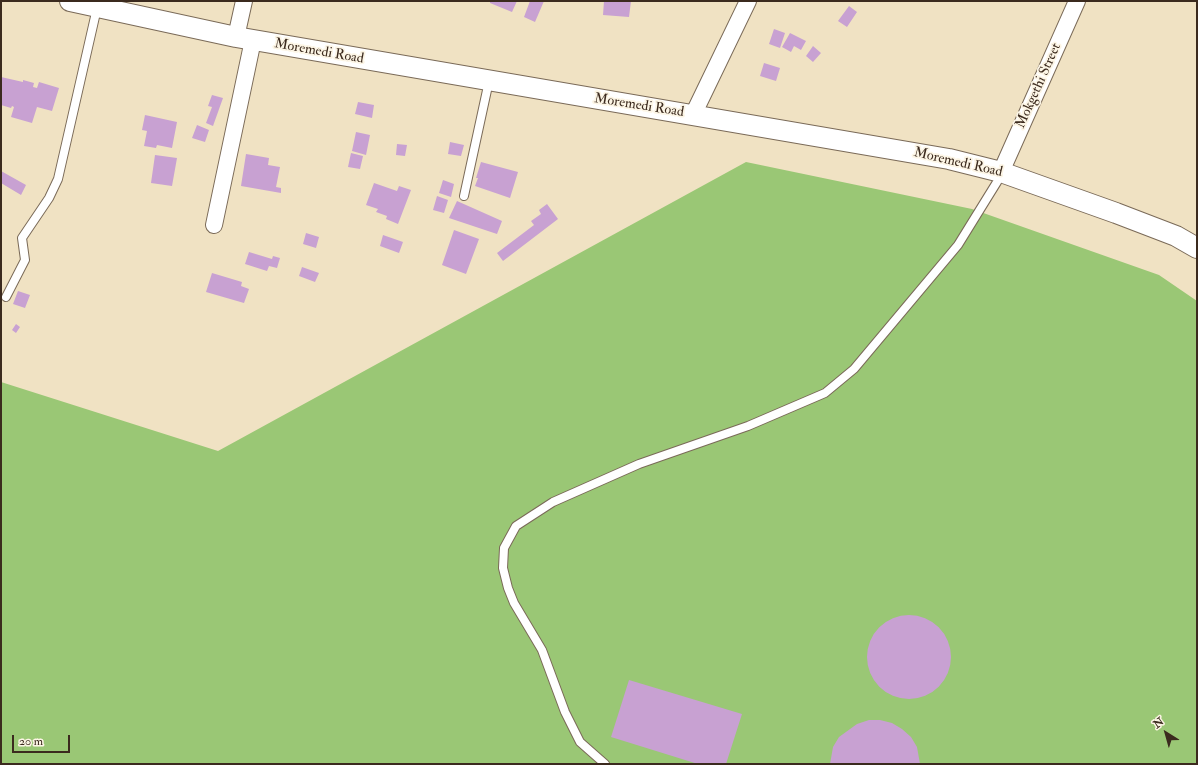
<!DOCTYPE html>
<html>
<head>
<meta charset="utf-8">
<style>
  body { margin:0 }
  #map { position:relative; width:1198px; height:765px; overflow:hidden; background:#f0e2c3; font-family:"IM FELL Double Pica",serif }
  canvas { display:block }
  .frame { position:absolute; inset:0; border:2px solid #3b2a1e; pointer-events:none }
  .north { position:absolute; left:1146px; top:713px; width:40px; height:40px; -webkit-text-stroke:3px #fcf5e5; paint-order:stroke; rotate:323deg; font-size:11px; font-weight:700; line-height:16px; text-align:center; color:#3b2a1e }
  .north::after { content:''; display:block; margin:auto; width:14px; height:18px; background:#3b2a1e; clip-path:polygon(50% 0,100% 100%,50% 72%,0 100%) }
  .scale { position:absolute; left:12px; top:735px; width:58px; height:18px; box-sizing:border-box; border:2px solid #3b2a1e; border-top:0; padding-left:5px; font-size:12px; line-height:14px; white-space:nowrap; color:#3b2a1e; -webkit-text-stroke:3px #fcf5e5; paint-order:stroke }
</style>
</head>
<body>
<div id="map">
<canvas width="1198" height="765"></canvas>
<div class="frame"></div>
<div class="north">N</div>
<div class="scale">20 m</div>
</div>
<script>
const ctx = document.querySelector('canvas').getContext('2d');
ctx.lineJoin = 'round';
function paint(path, color) {
  ctx.fillStyle = color;
  ctx.fill(path, 'evenodd');
}
function toPath(rows) {
  const path = new Path2D();
  for (const r of rows) {
    if (r.length === 3) {
      path.moveTo(r[0] + r[2], r[1]);
      path.arc(r[0], r[1], r[2], 0, 2 * Math.PI);
      continue;
    }
    path.moveTo(r[0], r[1]);
    for (let i = 2; i < r.length; i += 2) path.lineTo(r[i], r[i + 1]);
  }
  return path;
}
function stroke(path, color, width, dash) {
  ctx.strokeStyle = color;
  ctx.lineWidth = width;
  ctx.lineCap = dash ? 'butt' : 'round';
  ctx.setLineDash(dash || []);
  ctx.stroke(path);
}
function write(font, color, halo, rows, align = 'center') {
  ctx.font = font + ' "IM FELL Double Pica",serif';
  ctx.lineWidth = 3.5;
  ctx.setLineDash([]);
  ctx.textBaseline = 'middle';
  ctx.strokeStyle = halo;
  ctx.fillStyle = color;
  for (const [text, x, y, turn = 0] of rows) {
    ctx.save();
    ctx.translate(x, y);
    ctx.rotate((+turn || 0) * Math.PI / 180);
    ctx.textAlign = isNaN(turn) ? turn : align;
    if (halo) ctx.strokeText(text, 0, 0);
    ctx.fillText(text, 0, 0);
    ctx.restore();
  }
}
paint(toPath([
  [746,162,972,209,1159,275,1197,301,1197,764,1,764,1,382,218,451]
]), '#9ac775');
paint(toPath([
  [490,1,517,1,512,12,490,3],
  [530,1,544,1,535,22,524,17],
  [604,1,631,1,629,17,603,15],
  [849,6,857,12,847,27,838,21],
  [774,29,785,33,780,48,769,44],
  [790,33,806,41,801,50,794,46,791,52,782,47],
  [813,46,821,53,813,62,806,56],
  [764,63,780,68,776,81,760,76],
  [1,77,23,82,23,80,34,83,33,87,37,88,39,82,59,88,52,111,37,107,32,123,11,117,14,107,12,106,11,108,1,105],
  [212,95,223,98,213,126,206,123,212,107,208,106],
  [358,102,374,105,372,118,355,114],
  [145,115,177,122,172,148,157,145,156,148,144,146,147,131,142,130],
  [197,125,209,130,205,142,192,138],
  [356,132,370,135,366,155,352,151],
  [450,142,464,145,461,156,448,154],
  [397,144,407,145,405,156,396,155],
  [351,153,363,156,360,169,348,167],
  [246,154,269,158,268,165,280,167,276,187,281,188,281,193,241,186],
  [155,155,177,158,172,186,151,183],
  [481,162,518,172,510,198,475,186,478,178,476,178],
  [1,171,26,185,21,195,1,183],
  [443,180,454,184,451,197,439,193],
  [374,183,397,191,399,186,411,190,398,224,386,219,387,216,376,212,378,209,366,205],
  [437,196,448,200,444,213,433,210],
  [457,201,502,221,497,234,449,218],
  [547,204,558,219,503,261,497,253,534,225,531,221,541,214,539,210],
  [454,230,479,239,466,274,442,265],
  [306,233,319,237,316,248,303,244],
  [383,235,403,242,399,253,380,246],
  [249,252,272,259,273,256,280,258,277,268,269,266,267,271,245,264],
  [302,267,319,273,315,282,299,276],
  [212,273,242,282,241,286,249,289,244,303,206,292],
  [18,291,30,295,25,308,13,304],
  [16,324,20,327,16,333,12,330],
  [909,657,42],
  [629,680,742,714,726,764,698,764,611,737],
  [869,720,880,720,892,723,902,729,911,737,917,747,920,764,830,764,833,747,839,737,857,724]
]), '#c8a1d2');
const service = toPath([
  [464,196,489,81],
  [6,297,25,260,22,238,49,198,58,179,97,8],
  [605,764,580,742,565,712,542,650,514,603,508,588,503,568,504,548,516,526,553,502,639,464,748,426,825,393,854,369,958,245,997,182,1001,172]
]);
const minor = toPath([
  [236,37,244,1],
  [693,115,748,1],
  [1001,172,1077,1],
  [214,225,253,40]
]);
const tertiary = toPath([
  [70,1,236,37,949,159,1001,172,1116,213,1176,236,1197,248]
]);
stroke(service, '#7a6a58', 10);
stroke(minor, '#7a6a58', 18);
stroke(tertiary, '#7a6a58', 22);
stroke(service, '#fff', 8);
stroke(minor, '#fff', 16);
stroke(tertiary, '#fff', 20);
write('14px', '#3b2a1e', '#fcf5e5', [
  ["Moremedi Road",319,52,10],
  ["Mokgethi Street",1039,86,-66],
  ["Moremedi Road",639,106,9],
  ["Moremedi Road",958,163,13]
]);
</script>
</body>
</html>
